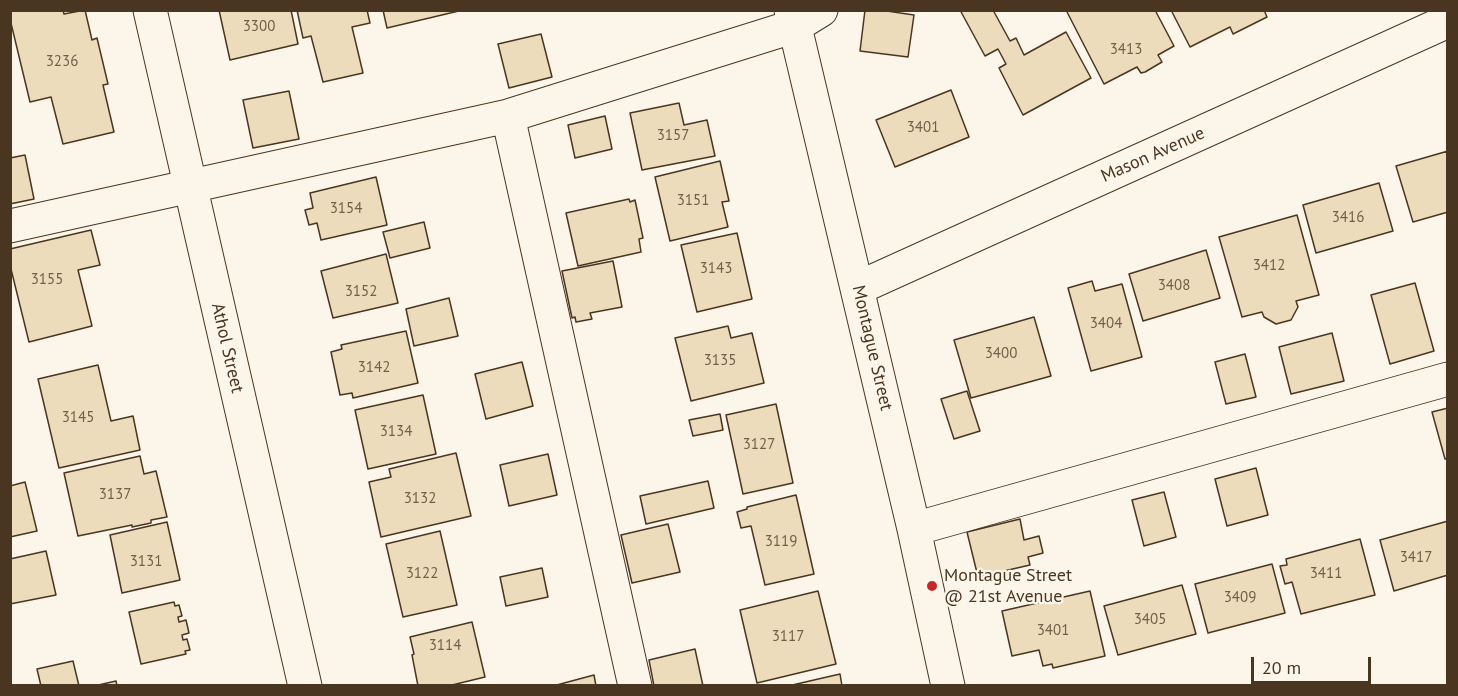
<!DOCTYPE html>
<html>
<head>
<meta charset="utf-8">
<style>
  body { margin:0 }
  #map { position:relative; width:1458px; height:696px; overflow:hidden; background:#fbf6e9; font-family:"PT Sans",sans-serif }
  canvas { display:block }
  .frame { position:absolute; inset:0; border:12px solid #4a3520; pointer-events:none }
  .scale { position:absolute; left:1251px; top:657px; width:120px; height:27px; box-sizing:border-box; border:3px solid #4a3520; border-top:0; padding-left:8px; font-size:18px; line-height:21px; white-space:nowrap; color:#4a3520; -webkit-text-stroke:4px #fbf6e9; paint-order:stroke }
</style>
</head>
<body>
<div id="map">
<canvas width="1458" height="696"></canvas>
<div class="frame"></div>
<div class="scale">20 m</div>
</div>
<script>
const ctx = document.querySelector('canvas').getContext('2d');
ctx.lineJoin = 'round';
function paint(path, color) {
  ctx.fillStyle = color;
  ctx.fill(path, 'evenodd');
}
function toPath(rows) {
  const path = new Path2D();
  for (const r of rows) {
    path.moveTo(r[0], r[1]);
    for (let i = 2; i < r.length; i += 2) path.lineTo(r[i], r[i + 1]);
  }
  return path;
}
function stroke(path, color, width, dash) {
  ctx.strokeStyle = color;
  ctx.lineWidth = width;
  ctx.lineCap = dash ? 'butt' : 'round';
  ctx.setLineDash(dash || []);
  ctx.stroke(path);
}
function write(font, color, halo, rows, align = 'center') {
  ctx.font = font + ' "PT Sans",sans-serif';
  ctx.lineWidth = 4.5;
  ctx.setLineDash([]);
  ctx.textBaseline = 'middle';
  ctx.strokeStyle = halo;
  ctx.fillStyle = color;
  for (const [text, x, y, turn = 0] of rows) {
    ctx.save();
    ctx.translate(x, y);
    ctx.rotate((+turn || 0) * Math.PI / 180);
    ctx.textAlign = isNaN(turn) ? turn : align;
    if (halo) ctx.strokeText(text, 0, 0);
    ctx.fillText(text, 0, 0);
    ctx.restore();
  }
}
const building = toPath([
  [63,10,64,14,85,10,92,40,97,38,108,84,103,85,114,132,63,144,51,97,30,102,10,19,10,11,63,10],
  [219,10,291,10,298,44,230,60,219,10],
  [297,10,367,10,370,23,352,27,363,73,323,82,311,36,303,38,297,10],
  [383,10,463,10,387,28,383,10],
  [865,10,880,10,914,15,908,57,860,51,865,10],
  [960,10,993,10,1010,41,1016,38,1024,55,1066,32,1091,78,1023,115,999,68,1006,64,998,49,985,56,960,10],
  [1066,10,1155,10,1174,46,1158,55,1162,62,1145,72,1141,73,1137,67,1104,84,1066,10],
  [1171,10,1264,10,1267,17,1233,34,1230,27,1190,47,1171,10],
  [541,34,552,77,509,88,498,44,541,34],
  [951,90,969,137,895,167,876,120,951,90],
  [289,91,299,139,253,148,243,100,289,91],
  [679,103,684,125,707,120,715,156,642,170,630,113,679,103],
  [605,116,612,149,575,158,568,125,605,116],
  [1448,151,1448,212,1413,222,1396,166,1448,151],
  [25,155,34,199,10,204,10,158,25,155],
  [720,161,729,201,722,202,728,227,670,241,655,177,720,161],
  [376,177,387,225,321,240,317,223,309,225,305,210,313,208,310,193,376,177],
  [1379,183,1393,231,1316,253,1303,205,1379,183],
  [629,199,630,202,635,200,643,238,639,239,641,252,578,266,566,213,629,199],
  [1297,215,1319,295,1296,301,1298,307,1291,320,1276,324,1264,317,1262,312,1242,317,1219,237,1297,215],
  [424,222,430,248,390,258,383,232,424,222],
  [91,230,100,265,78,270,92,326,29,342,10,265,10,249,91,230],
  [737,233,752,299,697,312,681,245,737,233],
  [1206,250,1220,298,1143,321,1129,274,1206,250],
  [386,254,398,303,333,318,321,271,386,254],
  [613,261,622,307,590,313,592,319,576,322,575,317,572,318,562,271,613,261],
  [1092,281,1095,291,1122,284,1142,357,1091,371,1068,288,1092,281],
  [1415,283,1434,351,1390,364,1371,295,1415,283],
  [449,298,458,336,414,346,406,309,449,298],
  [1034,317,1051,376,971,398,954,340,1034,317],
  [728,326,731,338,752,333,764,383,691,401,675,338,728,326],
  [406,331,418,383,353,398,352,393,340,395,331,352,342,349,341,345,406,331],
  [1332,333,1344,381,1291,394,1279,347,1332,333],
  [1245,354,1256,397,1226,404,1215,362,1245,354],
  [522,362,533,406,486,419,475,374,522,362],
  [98,365,111,421,133,416,140,450,59,468,38,379,98,365],
  [967,391,980,431,954,439,941,399,967,391],
  [423,395,436,454,368,469,355,410,423,395],
  [776,404,793,483,743,494,726,415,776,404],
  [1448,408,1448,458,1445,459,1432,412,1448,408],
  [720,414,723,430,693,436,689,420,720,414],
  [456,453,471,516,381,537,369,482,391,477,389,469,456,453],
  [548,454,557,495,509,506,500,465,548,454],
  [140,456,144,474,156,471,167,517,151,520,151,523,132,527,132,525,78,536,64,473,140,456],
  [1256,468,1268,515,1227,526,1215,479,1256,468],
  [708,481,714,508,646,524,640,496,708,481],
  [25,482,37,531,10,537,10,486,25,482],
  [1164,492,1176,537,1144,546,1132,500,1164,492],
  [796,495,814,574,765,585,751,526,741,528,737,512,747,509,747,507,796,495],
  [1020,519,1024,540,1039,536,1043,553,1028,557,1030,565,978,577,967,532,1020,519],
  [1448,521,1448,575,1394,591,1380,540,1448,521],
  [167,522,180,580,122,593,110,535,167,522],
  [668,524,680,572,632,583,621,535,668,524],
  [440,531,457,605,403,617,386,544,440,531],
  [1360,539,1375,595,1301,614,1292,582,1285,584,1280,566,1287,565,1286,559,1360,539],
  [46,551,56,595,10,604,10,559,46,551],
  [1272,564,1285,613,1208,633,1195,584,1272,564],
  [542,568,548,597,506,606,500,577,542,568],
  [1182,585,1196,634,1118,655,1104,606,1182,585],
  [818,591,836,664,757,683,740,610,818,591],
  [1090,591,1105,656,1053,668,1052,664,1043,666,1039,650,1012,656,1002,611,1090,591],
  [174,602,175,606,179,605,182,616,178,617,179,622,186,620,189,633,182,635,183,640,187,639,190,650,185,651,186,654,141,664,129,612,174,602],
  [472,622,485,677,448,686,418,686,412,655,414,654,410,637,472,622],
  [695,649,703,686,654,686,649,660,695,649],
  [73,661,79,686,41,686,37,669,73,661],
  [840,674,842,686,788,686,840,674],
  [594,675,596,686,553,686,594,675],
  [116,681,117,686,94,686,116,681]
]);
paint(building, '#ecdcbc');
stroke(building, '#4a3520', 1.5);
const minor = toPath([
  [150,10,305,686],
  [791,10,914,529,948,686],
  [508,116,635,686],
  [10,226,508,116,795,26,821,10],
  [858,288,1448,21],
  [914,529,1448,379]
]);
stroke(minor, '#4a3520', 35);
stroke(minor, '#fbf6e9', 33);
for (const [x, y, r, color] of [
  [932,586,6,"#c62828"]
]) {
  const dot = new Path2D();
  dot.arc(x, y, r, 0, 2 * Math.PI);
  ctx.fillStyle = color;
  ctx.fill(dot);
  stroke(dot, '#fbf6e9', 2);
}
write('15px', '#725f47', null, [
  ["3300",259,27],
  ["3413",1126,50],
  ["3236",62,62],
  ["3401",923,128],
  ["3157",673,136],
  ["3151",693,201],
  ["3154",346,209],
  ["3416",1348,218],
  ["3412",1269,266],
  ["3143",716,269],
  ["3155",47,280],
  ["3408",1174,286],
  ["3152",361,292],
  ["3404",1106,324],
  ["3400",1001,354],
  ["3135",720,361],
  ["3142",374,368],
  ["3145",78,418],
  ["3134",396,432],
  ["3127",759,445],
  ["3137",115,495],
  ["3132",420,499],
  ["3119",781,542],
  ["3417",1416,558],
  ["3131",146,562],
  ["3122",422,574],
  ["3411",1326,574],
  ["3409",1240,598],
  ["3405",1150,620],
  ["3401",1053,631],
  ["3117",788,637],
  ["3114",445,646]
]);
write('18px', '#4a3520', '#fbf6e9', [
  ["Mason Avenue",1153,155,-24],
  ["Athol Street",227,348,77],
  ["Montague Street",872,348,77]
]);
write('18px', '#4a3520', '#fbf6e9', [
  ["Montague Street",944,576],
  ["@ 21st Avenue",944,597]
], 'left');
</script>
</body>
</html>
